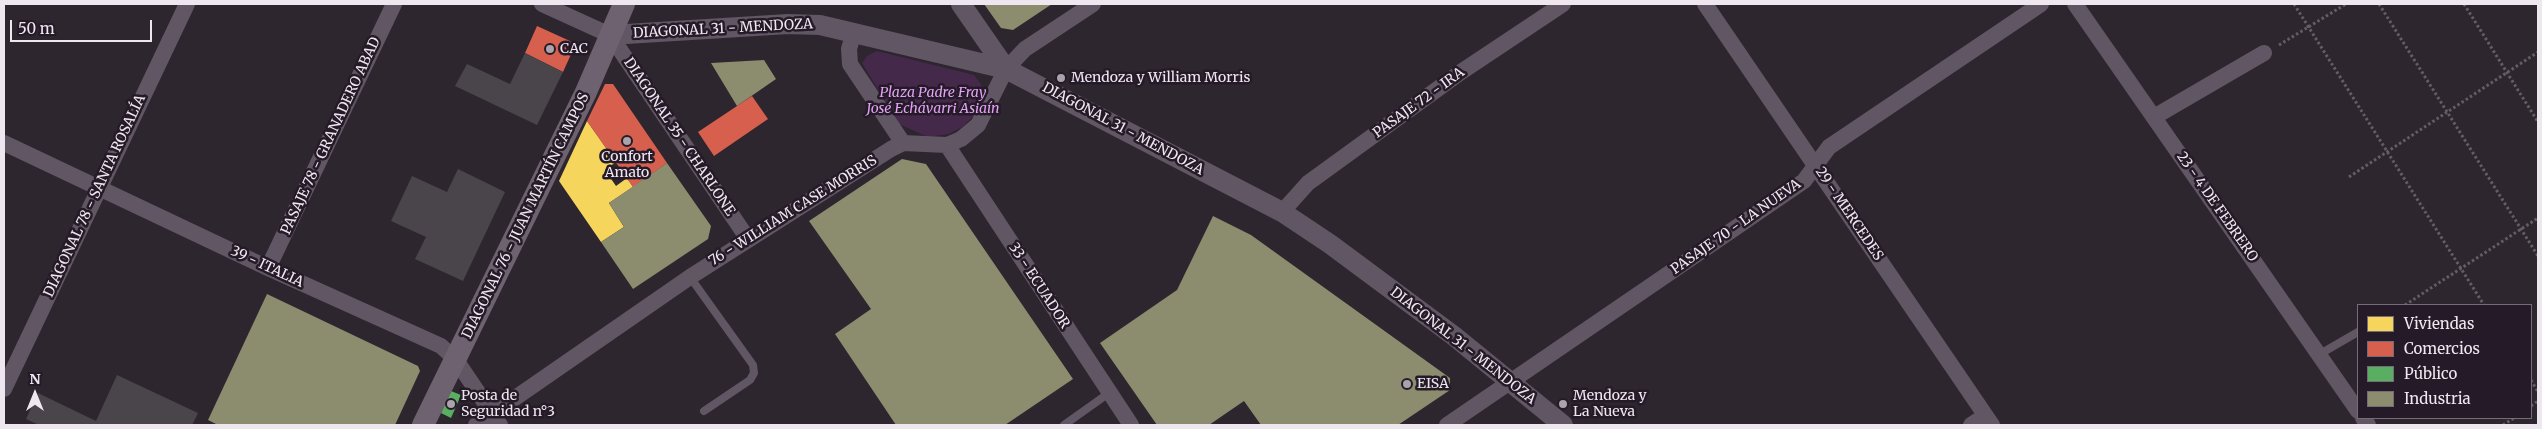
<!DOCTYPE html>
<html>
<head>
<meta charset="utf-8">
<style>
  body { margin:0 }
  #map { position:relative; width:2542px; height:429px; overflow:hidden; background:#2d262e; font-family:Merriweather,serif }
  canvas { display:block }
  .frame { position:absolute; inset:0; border:5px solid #efe7f0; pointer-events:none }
  .legend { position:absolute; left:2357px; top:304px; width:175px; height:115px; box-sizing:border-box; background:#251a28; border:1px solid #766c78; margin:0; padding:6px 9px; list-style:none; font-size:15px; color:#efe7f0 }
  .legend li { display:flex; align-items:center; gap:10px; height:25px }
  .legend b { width:25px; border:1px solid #766c78 }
  .north { position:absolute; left:10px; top:369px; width:50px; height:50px; -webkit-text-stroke:4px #251a28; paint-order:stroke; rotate:0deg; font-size:14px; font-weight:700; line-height:20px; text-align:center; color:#efe7f0 }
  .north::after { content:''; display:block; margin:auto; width:18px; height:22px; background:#efe7f0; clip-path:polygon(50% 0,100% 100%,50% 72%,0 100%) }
  .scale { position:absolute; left:10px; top:20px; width:142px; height:22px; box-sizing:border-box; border:2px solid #efe7f0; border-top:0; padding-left:6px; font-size:15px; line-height:18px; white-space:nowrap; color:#efe7f0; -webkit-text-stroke:4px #251a28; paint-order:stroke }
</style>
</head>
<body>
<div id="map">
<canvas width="2542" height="429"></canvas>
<div class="frame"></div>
<ul class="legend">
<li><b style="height:14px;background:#f6d55c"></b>Viviendas</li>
<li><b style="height:14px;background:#d6604d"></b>Comercios</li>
<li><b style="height:14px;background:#5aae61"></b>Público</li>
<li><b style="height:14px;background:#8c8c6e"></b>Industria</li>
</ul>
<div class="north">N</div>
<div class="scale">50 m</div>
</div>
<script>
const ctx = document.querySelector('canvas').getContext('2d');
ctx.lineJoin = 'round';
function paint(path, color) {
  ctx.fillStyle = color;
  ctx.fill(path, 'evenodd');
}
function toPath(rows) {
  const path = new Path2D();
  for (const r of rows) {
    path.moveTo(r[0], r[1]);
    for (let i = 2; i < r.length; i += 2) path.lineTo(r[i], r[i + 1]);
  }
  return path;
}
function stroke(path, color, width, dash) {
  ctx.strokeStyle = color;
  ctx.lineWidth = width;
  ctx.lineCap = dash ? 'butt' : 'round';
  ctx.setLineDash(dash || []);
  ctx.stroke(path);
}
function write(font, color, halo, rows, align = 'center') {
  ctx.font = font + ' Merriweather,serif';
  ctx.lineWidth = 5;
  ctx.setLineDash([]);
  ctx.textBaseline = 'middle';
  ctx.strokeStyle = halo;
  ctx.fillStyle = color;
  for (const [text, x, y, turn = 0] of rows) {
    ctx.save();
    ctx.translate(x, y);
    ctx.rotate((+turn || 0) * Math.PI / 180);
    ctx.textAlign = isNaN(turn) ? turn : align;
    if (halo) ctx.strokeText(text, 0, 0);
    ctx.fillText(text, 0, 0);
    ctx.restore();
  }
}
paint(toPath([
  [877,51,974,75,981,84,983,97,976,114,962,127,948,134,928,137,899,124,862,63,867,56]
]), '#45294b');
paint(toPath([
  [587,121,616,162,605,170,616,186,627,178,633,187,609,203,624,227,601,242,559,181]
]), '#f6d55c');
paint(toPath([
  [537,26,570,41,573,45,573,50,563,72,525,53],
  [605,84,613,84,667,163,633,187,587,121],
  [752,96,768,119,714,156,698,132]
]), '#d6604d');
paint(toPath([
  [451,391,461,395,451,418,441,413]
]), '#5aae61');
paint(toPath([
  [984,4,1052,4,1013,30,1001,28],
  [764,60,776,79,737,106,711,63],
  [902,159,926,164,1073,379,1005,425,896,425,835,334,871,309,809,221],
  [667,163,711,226,708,239,633,289,601,242,624,227,609,203],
  [1213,216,1251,235,1450,378,1450,390,1398,425,1261,425,1244,401,1209,425,1157,425,1100,343,1177,290],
  [267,294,418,366,420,371,395,425,218,425,208,420]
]), '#8c8c6e');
paint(toPath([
  [525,53,563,72,537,125,455,86,467,64,510,84],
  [458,169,505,192,463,281,415,259,426,237,391,221,412,176,447,192],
  [117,375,198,413,192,425,39,425,26,419,38,393,96,421]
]), '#4a444b');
stroke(toPath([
  [2294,4,2484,305],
  [2379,4,2538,256],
  [2464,4,2538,122],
  [2279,45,2346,4],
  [2349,177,2538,52],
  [2405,305,2538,218],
  [2531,380,2538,392],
  [2531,406,2538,401],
  [2503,425,2514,418]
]), '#645d67', 3, [2.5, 2.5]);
stroke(toPath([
  [690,277,753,365,754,373,750,380,704,411],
  [2320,354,2358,332],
  [1064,425,1109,393]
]), '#615664', 8);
stroke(toPath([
  [542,4,610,35,748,239],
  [1705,4,1992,425],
  [2075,4,2358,411],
  [854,32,849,49,850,64,903,143],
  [2154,117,2264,53],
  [4,143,268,268,441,346,456,360,500,425],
  [947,145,1131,425],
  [1282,212,1308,183,1461,72,1563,4],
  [268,268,394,4],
  [4,389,187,4],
  [2363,418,2368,425],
  [476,425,690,277,891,149,903,143,947,145,961,139,978,125,1006,69,1025,49,1093,4],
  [1447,425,1804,181,1829,147,2041,4],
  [1971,425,1985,416]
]), '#615664', 16);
stroke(toPath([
  [961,4,1006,69],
  [610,35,788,24,820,25,1006,69,1282,212,1330,244,1454,336,1563,425]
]), '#615664', 20);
stroke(toPath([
  [423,425,586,92,624,4]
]), '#6e6170', 22);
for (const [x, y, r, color] of [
  [550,49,5,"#aba3ac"],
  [1061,78,5,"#aba3ac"],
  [627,141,5,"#aba3ac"],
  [1407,384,5,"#aba3ac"],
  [451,404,5,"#aba3ac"],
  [1563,404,5,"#aba3ac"]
]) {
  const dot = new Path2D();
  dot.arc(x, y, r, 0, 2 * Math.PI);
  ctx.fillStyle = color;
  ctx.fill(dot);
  stroke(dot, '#251a28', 2);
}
write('14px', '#efe7f0', '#251a28', [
  ["DIAGONAL 31 - MENDOZA",723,29,-3],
  ["PASAJE 72 - IRA",1419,103,-36],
  ["DIAGONAL 31 - MENDOZA",1123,129,28],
  ["PASAJE 78 - GRANADERO ABAD",331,136,-65],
  ["DIAGONAL 35 - CHARLONE",679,137,56],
  ["DIAGONAL 78 - SANTA ROSALÍA",95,196,-65],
  ["23 - 4 DE FEBRERO",2217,207,55],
  ["76 - WILLIAM CASE MORRIS",793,211,-32],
  ["29 - MERCEDES",1849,214,56],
  ["DIAGONAL 76 - JUAN MARTÍN CAMPOS",526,216,-64],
  ["PASAJE 70 - LA NUEVA",1736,227,-35],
  ["39 - ITALIA",267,267,25],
  ["33 - ECUADOR",1039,286,57],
  ["DIAGONAL 31 - MENDOZA",1463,346,38]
]);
write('14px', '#efe7f0', '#251a28', [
  ["CAC",560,49],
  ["Mendoza y William Morris",1071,78],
  ["Confort",627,157,"center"],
  ["Amato",627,173,"center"],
  ["EISA",1417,384],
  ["Posta de",461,396],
  ["Seguridad n°3",461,412],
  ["Mendoza y",1573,396],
  ["La Nueva",1573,412]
], 'left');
write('italic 14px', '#e3a2f4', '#251a28', [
  ["Plaza Padre Fray",933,93],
  ["José Echávarri Asiaín",933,109]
]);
</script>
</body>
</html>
